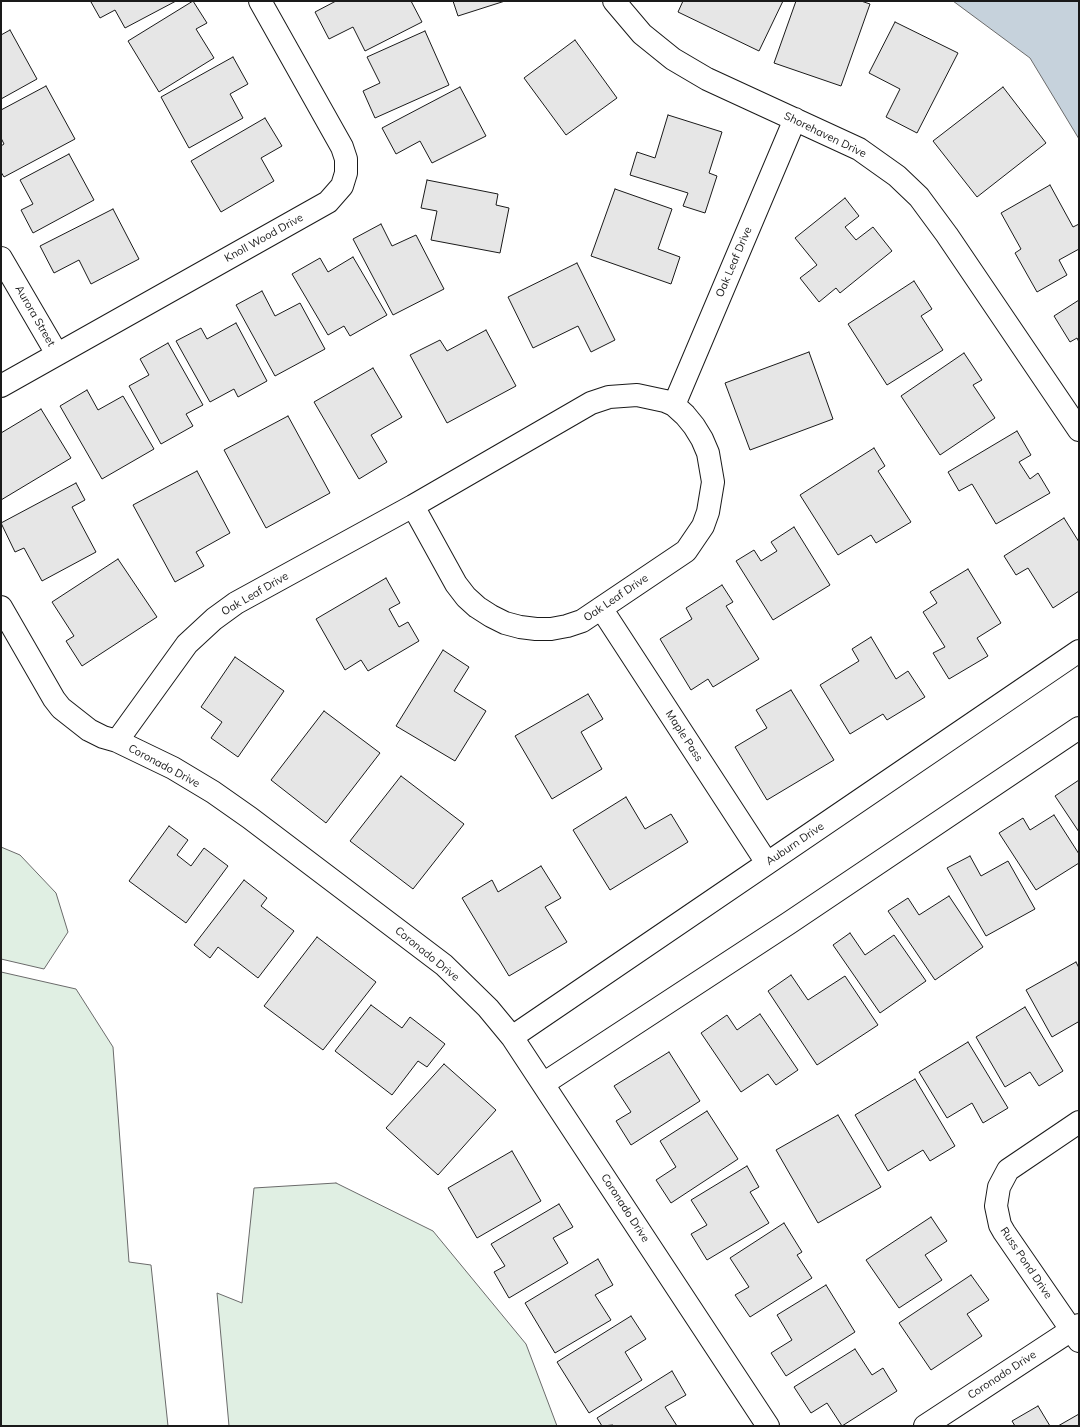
<!DOCTYPE html>
<html>
<head>
<meta charset="utf-8">
<style>
  body { margin:0 }
  #map { position:relative; width:1080px; height:1427px; overflow:hidden; background:#fff; font-family:Mulish,sans-serif }
  canvas { display:block }
  .frame { position:absolute; inset:0; border:2px solid #1a1a1a; pointer-events:none }
</style>
</head>
<body>
<div id="map">
<canvas width="1080" height="1427"></canvas>
<div class="frame"></div>
</div>
<script>
const ctx = document.querySelector('canvas').getContext('2d');
ctx.lineJoin = 'round';
function paint(path, color) {
  ctx.fillStyle = color;
  ctx.fill(path, 'evenodd');
}
function toPath(rows) {
  const path = new Path2D();
  for (const r of rows) {
    path.moveTo(r[0], r[1]);
    for (let i = 2; i < r.length; i += 2) path.lineTo(r[i], r[i + 1]);
  }
  return path;
}
function stroke(path, color, width, dash) {
  ctx.strokeStyle = color;
  ctx.lineWidth = width;
  ctx.lineCap = dash ? 'butt' : 'round';
  ctx.setLineDash(dash || []);
  ctx.stroke(path);
}
function write(font, color, halo, rows, align = 'center') {
  ctx.font = font + ' Mulish,sans-serif';
  ctx.lineWidth = 3;
  ctx.setLineDash([]);
  ctx.textBaseline = 'middle';
  ctx.strokeStyle = halo;
  ctx.fillStyle = color;
  for (const [text, x, y, turn = 0] of rows) {
    ctx.save();
    ctx.translate(x, y);
    ctx.rotate((+turn || 0) * Math.PI / 180);
    ctx.textAlign = isNaN(turn) ? turn : align;
    if (halo) ctx.strokeText(text, 0, 0);
    ctx.fillText(text, 0, 0);
    ctx.restore();
  }
}
const green = toPath([
  [1,847,20,855,56,893,68,932,44,969,1,959,1,847],
  [1,972,76,989,113,1047,129,1262,151,1265,168,1426,1,1426,1,972],
  [336,1183,433,1231,526,1344,557,1426,229,1426,217,1293,242,1303,254,1188,336,1183]
]);
paint(green, '#e0efe3');
stroke(green, '#6a6a6a', 1);
const water = toPath([
  [953,1,1079,1,1079,139,1030,58,953,1]
]);
paint(water, '#c6d2dc');
stroke(water, '#6a6a6a', 1);
const building = toPath([
  [94,1,176,1,125,28,115,10,100,18,91,2,94,1],
  [193,1,207,23,196,29,214,58,159,92,128,41,193,1],
  [336,1,411,1,422,22,365,51,353,27,329,39,315,12,336,1],
  [453,1,505,1,458,16,453,1],
  [683,1,783,1,759,51,678,12,683,1],
  [796,1,861,1,870,4,841,86,774,63,796,1],
  [895,22,958,53,917,133,886,117,900,89,869,73,895,22],
  [10,30,37,79,1,99,1,35,10,30],
  [425,31,449,85,375,118,363,91,380,83,367,57,425,31],
  [575,40,617,98,566,135,524,78,575,40],
  [233,57,248,84,230,94,243,118,189,148,161,97,233,57],
  [46,86,75,139,4,177,1,172,1,146,4,144,1,138,1,110,46,86],
  [460,87,486,136,432,163,420,141,396,154,382,128,460,87],
  [1003,87,1046,143,977,197,933,141,1003,87],
  [668,115,722,132,709,173,717,176,705,213,683,206,688,193,630,175,637,152,655,158,668,115],
  [265,118,282,146,261,158,274,181,221,212,191,161,265,118],
  [69,154,94,200,33,233,21,210,33,204,20,180,69,154],
  [427,180,498,194,496,205,509,208,500,253,431,240,437,211,421,208,427,180],
  [1050,185,1073,227,1079,224,1079,249,1059,260,1067,275,1037,292,1015,253,1021,249,1001,213,1050,185],
  [615,189,672,209,658,249,680,257,671,284,591,256,615,189],
  [845,198,859,216,845,227,856,240,873,227,892,251,840,293,836,288,819,302,800,278,817,265,795,238,845,198],
  [113,209,139,259,91,284,79,260,54,273,40,246,113,209],
  [381,224,392,246,416,235,444,289,393,315,353,239,381,224],
  [353,257,387,315,350,336,344,326,328,335,292,274,320,258,328,272,353,257],
  [577,263,615,340,591,352,578,326,533,348,508,297,577,263],
  [914,281,932,309,921,316,943,350,887,385,848,324,914,281],
  [262,291,275,316,300,303,325,349,275,376,236,305,262,291],
  [1079,300,1079,342,1077,338,1070,342,1054,316,1079,300],
  [236,323,267,381,238,397,234,389,210,402,176,341,201,328,207,339,236,323],
  [486,330,516,386,447,423,410,355,440,340,447,351,486,330],
  [168,343,203,405,186,414,193,426,161,444,129,386,149,375,140,359,168,343],
  [809,352,833,419,750,450,725,383,809,352],
  [964,353,982,380,973,385,995,418,940,455,901,396,964,353],
  [373,368,402,417,371,435,387,462,359,479,314,402,373,368],
  [87,390,98,410,123,396,154,449,102,479,60,406,87,390],
  [41,409,71,458,1,500,1,433,41,409],
  [288,416,330,493,266,528,224,450,288,416],
  [1017,431,1031,455,1019,462,1030,479,1038,473,1050,493,996,524,972,484,959,491,948,472,1017,431],
  [874,448,885,466,878,471,911,522,876,543,871,535,838,555,800,495,874,448],
  [197,471,230,533,196,552,204,566,175,582,133,505,197,471],
  [76,483,85,500,72,507,96,552,42,581,24,548,15,552,1,523,76,483],
  [1064,518,1079,542,1079,591,1053,608,1028,568,1016,575,1004,556,1064,518],
  [794,527,830,585,773,620,736,561,754,550,761,561,777,551,771,542,794,527],
  [118,559,157,617,82,666,66,641,74,636,52,602,118,559],
  [968,569,1001,623,977,638,988,656,949,679,933,653,945,647,923,612,937,603,930,592,968,569],
  [386,578,400,603,389,609,399,627,408,622,419,641,368,671,361,660,345,670,316,619,386,578],
  [722,585,733,602,726,606,759,659,713,687,708,679,691,690,660,639,692,619,686,608,722,585],
  [871,637,896,679,908,671,925,697,887,720,883,714,850,734,820,685,859,661,852,649,871,637],
  [443,650,469,667,454,691,486,711,455,761,396,726,443,650],
  [235,657,284,691,238,757,211,738,222,722,201,707,235,657],
  [791,690,834,760,767,800,735,747,767,728,756,710,791,690],
  [588,694,603,719,581,732,602,769,552,799,515,736,588,694],
  [324,711,380,753,326,823,271,780,324,711],
  [401,776,464,824,413,889,350,841,401,776],
  [1079,780,1079,832,1055,796,1079,780],
  [626,797,645,829,671,814,688,842,610,890,573,830,626,797],
  [1054,815,1079,854,1079,863,1036,890,999,833,1023,818,1030,830,1054,815],
  [169,826,188,840,177,855,191,866,204,848,228,866,186,923,129,881,169,826],
  [970,856,981,876,1008,861,1035,909,986,936,947,868,970,856],
  [541,866,561,898,545,907,567,942,509,976,462,898,492,880,498,892,541,866],
  [244,880,267,898,261,906,294,931,258,978,218,947,210,958,194,945,244,880],
  [949,896,983,947,935,980,888,911,908,898,919,915,949,896],
  [850,933,865,955,894,935,926,981,880,1013,833,945,850,933],
  [317,937,376,982,323,1050,264,1006,317,937],
  [1076,962,1079,968,1079,1024,1078,1022,1052,1037,1026,990,1076,962],
  [791,975,808,1000,845,976,878,1025,817,1065,768,991,791,975],
  [371,1005,402,1028,410,1017,445,1044,427,1067,418,1061,392,1095,335,1051,371,1005],
  [1025,1007,1063,1071,1039,1086,1030,1072,1005,1087,976,1037,1025,1007],
  [760,1014,798,1070,776,1085,768,1074,741,1092,701,1033,727,1015,737,1030,760,1014],
  [968,1042,1008,1108,983,1123,972,1103,947,1118,919,1072,968,1042],
  [669,1052,700,1101,631,1145,616,1121,631,1112,614,1086,669,1052],
  [444,1064,496,1110,438,1175,386,1128,444,1064],
  [915,1079,955,1146,930,1161,923,1150,888,1171,855,1115,915,1079],
  [707,1111,738,1159,671,1203,656,1180,676,1167,660,1141,707,1111],
  [838,1115,881,1187,818,1223,776,1150,838,1115],
  [512,1151,541,1201,477,1238,448,1188,512,1151],
  [747,1166,759,1187,750,1192,769,1223,707,1260,691,1234,707,1225,691,1200,747,1166],
  [559,1204,573,1227,553,1238,568,1263,509,1298,494,1272,505,1266,491,1244,559,1204],
  [931,1217,947,1241,925,1255,942,1280,899,1308,866,1260,931,1217],
  [784,1223,802,1252,797,1255,812,1278,750,1317,735,1295,749,1287,730,1258,784,1223],
  [598,1259,613,1285,595,1295,611,1320,555,1353,525,1303,598,1259],
  [971,1275,989,1300,967,1314,982,1336,931,1370,899,1323,971,1275],
  [826,1285,855,1332,786,1376,771,1353,792,1340,777,1315,826,1285],
  [631,1316,646,1339,625,1352,642,1380,589,1413,557,1362,631,1316],
  [855,1349,872,1375,883,1368,897,1391,842,1426,827,1403,811,1413,794,1387,855,1349],
  [672,1371,686,1395,665,1407,677,1426,613,1426,613,1425,602,1426,597,1418,672,1371],
  [1038,1406,1050,1426,1015,1426,1012,1421,1038,1406],
  [1079,1414,1079,1426,1058,1426,1079,1414]
]);
paint(building, '#e6e6e6');
stroke(building, '#1a1a1a', 1);
const street = toPath([
  [614,1,642,34,673,59,707,79,859,149,897,176,919,197,947,235,1079,430],
  [1,258,57,354],
  [1,386,328,202,342,186,346,173,346,159,342,147,260,1],
  [674,405,795,119],
  [1,607,54,699,61,708,89,730,103,737,117,741,173,768,213,792,250,818,444,965,488,1008,512,1037,768,1426],
  [601,608,767,863],
  [117,741,187,644,214,619,236,603,413,506,591,403,609,397,637,395,665,401,674,405,685,415,694,426,702,439,708,453,713,482,708,512,703,526,686,551,582,621,567,626,551,629,536,629,520,627,505,623,491,616,477,607,466,597,456,584,413,506],
  [512,1037,1079,651],
  [543,1084,789,923,1079,728],
  [1079,1122,1008,1170,999,1187,996,1206,1000,1225,1004,1232,1079,1341],
  [925,1426,1079,1325]
]);
stroke(street, '#1a1a1a', 24);
stroke(street, '#fff', 22);
write('11px', '#1a1a1a', '#fff', [
  ["Shorehaven Drive",825,135,26],
  ["Knoll Wood Drive",264,238,-29],
  ["Oak Leaf Drive",734,262,-67],
  ["Aurora Street",35,316,60],
  ["Oak Leaf Drive",255,594,-30],
  ["Oak Leaf Drive",616,598,-34],
  ["Maple Pass",684,736,57],
  ["Coronado Drive",164,766,28],
  ["Auburn Drive",795,844,-34],
  ["Coronado Drive",427,954,39],
  ["Coronado Drive",625,1208,57],
  ["Russ Pond Drive",1026,1263,56],
  ["Coronado Drive",1002,1375,-33]
]);
</script>
</body>
</html>
